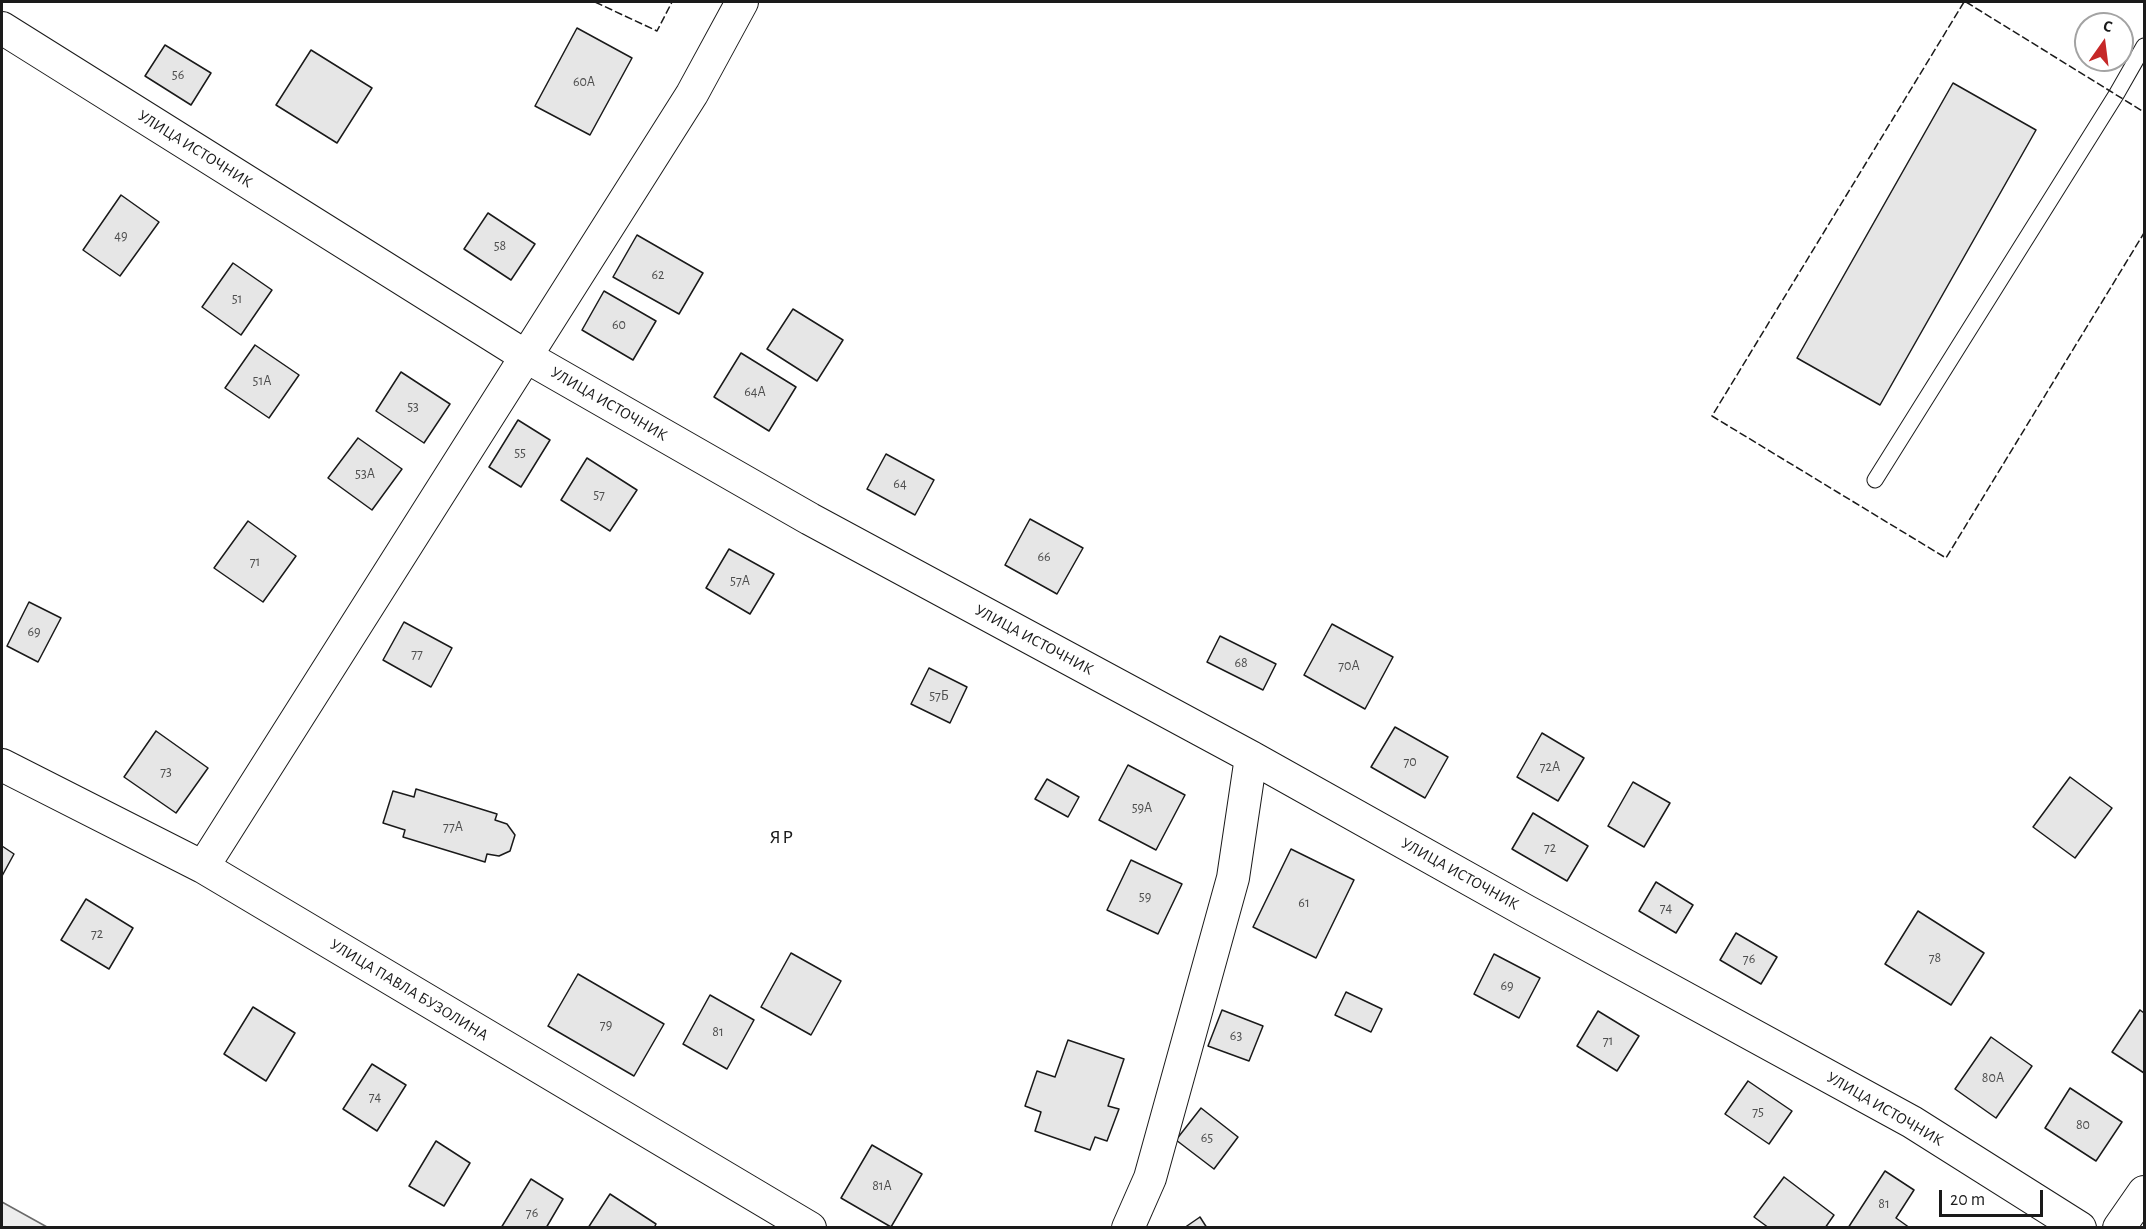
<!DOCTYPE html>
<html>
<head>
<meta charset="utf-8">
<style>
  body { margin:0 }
  #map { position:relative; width:2146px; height:1229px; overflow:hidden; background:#fff; font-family:"Alegreya Sans",sans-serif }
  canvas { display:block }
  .frame { position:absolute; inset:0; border:3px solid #1a1a1a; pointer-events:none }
  .north { position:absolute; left:2074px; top:12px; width:60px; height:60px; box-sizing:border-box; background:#fff; border:2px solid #a3a3a3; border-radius:50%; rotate:14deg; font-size:16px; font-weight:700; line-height:24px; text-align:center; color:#1a1a1a }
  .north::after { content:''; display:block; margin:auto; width:21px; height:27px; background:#c62828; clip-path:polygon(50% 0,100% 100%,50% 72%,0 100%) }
  .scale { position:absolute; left:1939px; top:1190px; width:104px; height:27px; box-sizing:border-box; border:3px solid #1a1a1a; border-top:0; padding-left:8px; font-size:18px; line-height:21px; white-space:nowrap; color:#1a1a1a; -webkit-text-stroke:4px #fff; paint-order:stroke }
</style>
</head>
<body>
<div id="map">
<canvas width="2146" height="1229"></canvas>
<div class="frame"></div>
<div class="north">С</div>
<div class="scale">20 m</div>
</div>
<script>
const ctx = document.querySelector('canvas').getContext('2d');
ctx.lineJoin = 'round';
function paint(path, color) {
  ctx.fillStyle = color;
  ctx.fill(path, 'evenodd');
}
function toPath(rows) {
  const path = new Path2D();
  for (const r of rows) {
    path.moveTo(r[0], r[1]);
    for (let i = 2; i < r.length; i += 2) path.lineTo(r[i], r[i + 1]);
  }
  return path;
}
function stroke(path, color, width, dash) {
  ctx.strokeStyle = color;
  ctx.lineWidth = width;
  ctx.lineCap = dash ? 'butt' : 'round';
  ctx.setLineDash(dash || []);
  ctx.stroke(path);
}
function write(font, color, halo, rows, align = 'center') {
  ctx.font = font + ' "Alegreya Sans",sans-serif';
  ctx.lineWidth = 4.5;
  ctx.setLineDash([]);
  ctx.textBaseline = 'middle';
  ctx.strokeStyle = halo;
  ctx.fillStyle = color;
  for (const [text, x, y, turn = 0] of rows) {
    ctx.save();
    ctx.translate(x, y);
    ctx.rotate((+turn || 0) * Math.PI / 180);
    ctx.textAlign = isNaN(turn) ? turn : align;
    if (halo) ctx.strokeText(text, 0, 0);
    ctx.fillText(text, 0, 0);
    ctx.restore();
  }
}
const built = toPath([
  [2,1202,47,1227,2,1227,2,1202]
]);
paint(built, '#ededed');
stroke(built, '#6a6a6a', 1.5);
const building = toPath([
  [577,28,632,58,590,135,535,106,577,28],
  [165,45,211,73,191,105,145,76,165,45],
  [311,50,372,88,337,143,276,105,311,50],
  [1953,83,2036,130,1880,405,1797,358,1953,83],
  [121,195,159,222,120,276,83,250,121,195],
  [488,213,535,244,511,280,464,249,488,213],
  [637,235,703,273,679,314,613,277,637,235],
  [233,263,272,290,241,335,202,307,233,263],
  [604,291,656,321,633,360,582,330,604,291],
  [793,309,843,340,817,381,767,349,793,309],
  [255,345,299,375,269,418,225,388,255,345],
  [741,353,796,387,769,431,714,397,741,353],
  [401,372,450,404,424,443,376,411,401,372],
  [518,420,550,440,521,487,489,467,518,420],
  [358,438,402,469,372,510,328,478,358,438],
  [886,454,934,480,915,515,867,489,886,454],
  [587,458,637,490,610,531,561,500,587,458],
  [1030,519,1083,548,1057,594,1005,565,1030,519],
  [248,521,296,556,263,602,214,568,248,521],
  [729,549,774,574,750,614,706,588,729,549],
  [29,602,61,618,38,662,7,646,29,602],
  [404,622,452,648,431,687,383,660,404,622],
  [1332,624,1393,657,1365,709,1304,675,1332,624],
  [1220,636,1276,664,1263,690,1207,662,1220,636],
  [929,668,967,687,950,723,911,704,929,668],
  [1395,727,1448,757,1425,798,1371,767,1395,727],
  [156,731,208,768,176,813,124,777,156,731],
  [1542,733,1584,758,1558,801,1517,777,1542,733],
  [1128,765,1185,795,1156,850,1099,820,1128,765],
  [2070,777,2112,808,2075,858,2033,827,2070,777],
  [1047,779,1079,797,1068,817,1035,799,1047,779],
  [1633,782,1670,803,1644,847,1608,826,1633,782],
  [416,789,497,814,495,820,507,824,515,835,510,851,499,856,487,854,485,862,403,837,405,830,383,823,393,791,414,797,416,789],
  [1533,813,1588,846,1567,881,1512,849,1533,813],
  [2,846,14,854,2,876,2,846],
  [1291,849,1354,880,1316,958,1253,927,1291,849],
  [1131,860,1182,884,1158,934,1107,910,1131,860],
  [1656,882,1693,905,1676,933,1639,911,1656,882],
  [86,899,133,928,109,969,61,940,86,899],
  [1918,911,1984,953,1951,1005,1885,964,1918,911],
  [1736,933,1777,957,1761,984,1720,960,1736,933],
  [791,953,841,981,811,1035,761,1007,791,953],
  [1494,954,1540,978,1519,1018,1474,994,1494,954],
  [578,974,664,1024,634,1076,548,1026,578,974],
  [1346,992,1382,1009,1371,1032,1335,1015,1346,992],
  [710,995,754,1020,727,1069,683,1044,710,995],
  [253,1007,295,1033,266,1081,224,1054,253,1007],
  [1222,1010,1263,1026,1249,1061,1208,1046,1222,1010],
  [2140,1010,2144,1013,2144,1073,2112,1052,2140,1010],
  [1598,1011,1639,1036,1617,1071,1577,1046,1598,1011],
  [1991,1037,2032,1066,1996,1118,1955,1089,1991,1037],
  [1068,1040,1124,1059,1108,1106,1119,1109,1107,1141,1095,1137,1090,1150,1035,1131,1041,1112,1025,1106,1037,1071,1055,1077,1068,1040],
  [372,1064,406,1085,377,1131,343,1109,372,1064],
  [1748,1081,1792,1111,1769,1144,1725,1114,1748,1081],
  [2070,1088,2122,1122,2096,1161,2045,1128,2070,1088],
  [1201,1108,1238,1137,1214,1169,1176,1140,1201,1108],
  [436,1141,470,1163,444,1206,409,1186,436,1141],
  [872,1145,922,1174,891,1227,841,1198,872,1145],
  [1885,1171,1914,1190,1896,1218,1910,1228,1848,1228,1885,1171],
  [1784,1177,1834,1215,1825,1228,1769,1228,1754,1217,1784,1177],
  [531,1179,563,1199,546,1228,501,1228,531,1179],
  [610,1194,656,1224,654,1228,588,1228,610,1194],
  [1200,1217,1207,1228,1184,1228,1200,1217]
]);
paint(building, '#e6e6e6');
stroke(building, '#1a1a1a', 1.5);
const service = toPath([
  [1875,480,2116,95,2144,46]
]);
const minor = toPath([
  [2,28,527,357,810,519,1251,757,1526,911,1912,1122,2080,1228],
  [2,765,203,867,810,1228],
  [203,867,692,94,742,2],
  [1128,1228,1150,1178,1233,878,1251,757],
  [2119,1228,2144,1192]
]);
stroke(service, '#1a1a1a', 17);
stroke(minor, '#1a1a1a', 34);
stroke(service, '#fff', 15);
stroke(minor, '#fff', 32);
stroke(toPath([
  [595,2,657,31,672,2],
  [1964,2,1712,416,1946,558,2144,233],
  [1966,2,2144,112]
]), '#1a1a1a', 1.5, [8, 3]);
write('14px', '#4d4d4d', null, [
  ["56",178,75],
  ["60А",584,82],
  ["49",121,236],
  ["58",500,246],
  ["62",658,275],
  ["51",237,299],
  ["60",619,325],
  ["51А",262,381],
  ["64А",755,392],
  ["53",413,407],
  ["55",520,453],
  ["53А",365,474],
  ["64",900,484],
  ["57",599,495],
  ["66",1044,557],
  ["71",255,562],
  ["57А",740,581],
  ["69",34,632],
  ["77",417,654],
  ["68",1241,663],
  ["70А",1349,666],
  ["57Б",939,696],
  ["70",1410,762],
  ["72А",1550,767],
  ["73",166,772],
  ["59А",1142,808],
  ["77А",453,827],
  ["72",1550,848],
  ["59",1145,897],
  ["61",1304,903],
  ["74",1666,908],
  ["72",97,934],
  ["78",1935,958],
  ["76",1749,959],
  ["69",1507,986],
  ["79",606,1025],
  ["81",718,1032],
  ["63",1236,1036],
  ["71",1608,1041],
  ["80А",1993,1078],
  ["74",375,1097],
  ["75",1758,1112],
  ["80",2083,1125],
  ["65",1207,1138],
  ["81А",882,1186],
  ["81",1884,1204],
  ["76",532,1213]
]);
write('16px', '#1a1a1a', '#fff', [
  ["УЛИЦА ИСТОЧНИК",195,149,32],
  ["УЛИЦА ИСТОЧНИК",609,404,30],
  ["УЛИЦА ИСТОЧНИК",1034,640,28],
  ["УЛИЦА ИСТОЧНИК",1460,874,29],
  ["УЛИЦА ПАВЛА БУЗОЛИНА",409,990,31],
  ["УЛИЦА ИСТОЧНИК",1885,1109,30]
]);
ctx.letterSpacing = '1.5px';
write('20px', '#1a1a1a', '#fff', [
  ["ЯР",782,837]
]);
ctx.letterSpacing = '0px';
</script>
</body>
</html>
